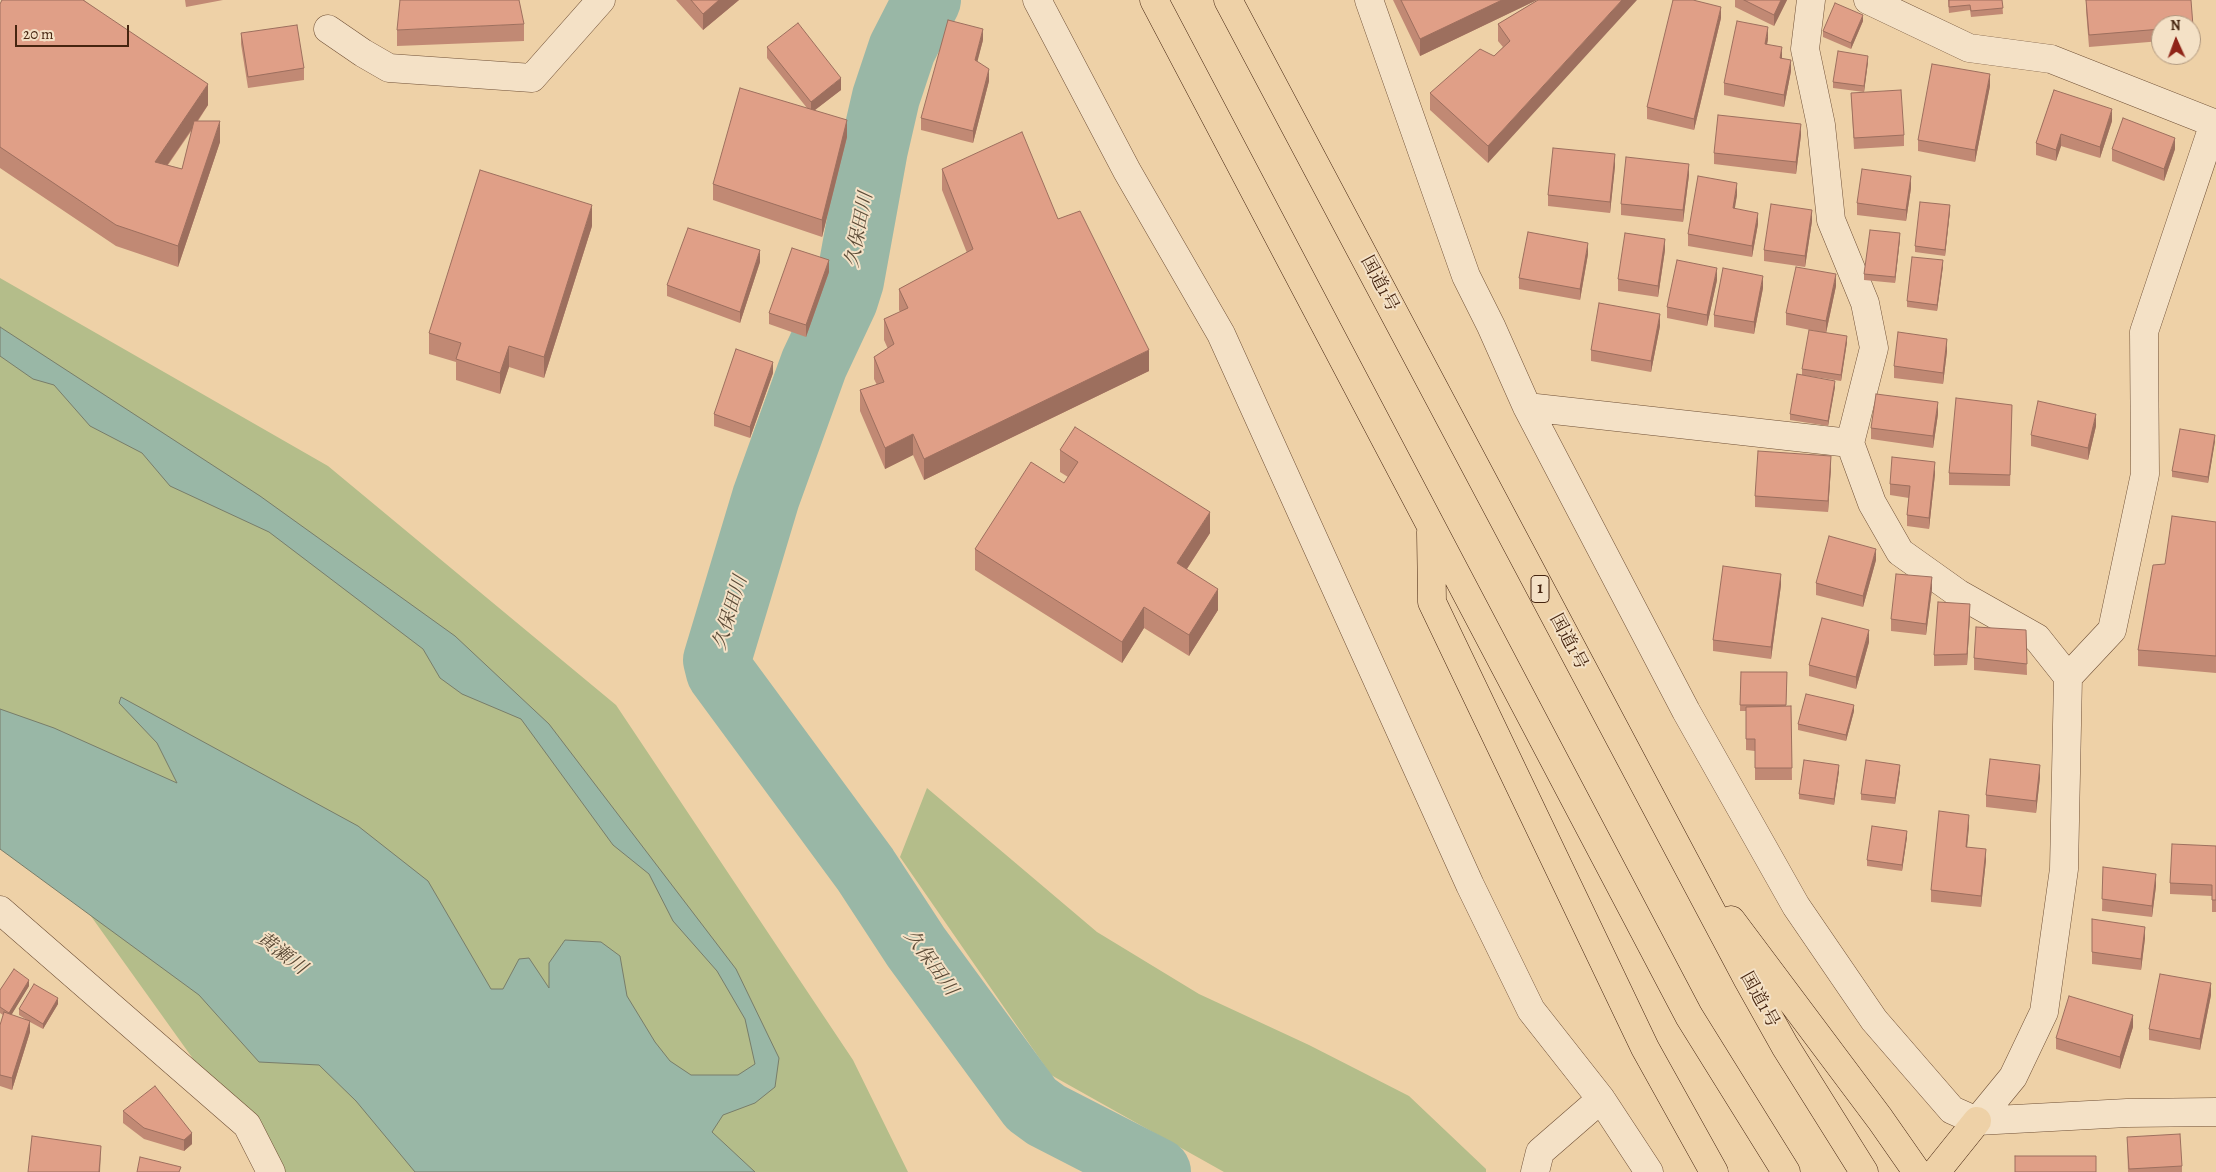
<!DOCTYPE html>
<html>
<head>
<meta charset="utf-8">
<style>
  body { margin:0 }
  #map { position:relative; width:2216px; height:1172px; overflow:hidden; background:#eed1a7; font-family:Alegreya,serif }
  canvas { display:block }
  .north { position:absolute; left:2151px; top:15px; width:50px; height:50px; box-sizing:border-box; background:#f4e1c6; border:1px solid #ae967d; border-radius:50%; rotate:358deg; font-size:14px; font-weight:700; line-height:20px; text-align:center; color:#462510 }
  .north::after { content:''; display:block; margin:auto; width:18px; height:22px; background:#8f2418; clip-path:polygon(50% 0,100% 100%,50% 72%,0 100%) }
  .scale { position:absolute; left:15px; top:25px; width:114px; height:22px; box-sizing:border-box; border:2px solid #462510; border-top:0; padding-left:6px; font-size:15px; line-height:18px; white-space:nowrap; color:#462510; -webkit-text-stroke:4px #f4e1c6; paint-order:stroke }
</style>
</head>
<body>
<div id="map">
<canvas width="2216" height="1172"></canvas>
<div class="north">N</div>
<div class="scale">20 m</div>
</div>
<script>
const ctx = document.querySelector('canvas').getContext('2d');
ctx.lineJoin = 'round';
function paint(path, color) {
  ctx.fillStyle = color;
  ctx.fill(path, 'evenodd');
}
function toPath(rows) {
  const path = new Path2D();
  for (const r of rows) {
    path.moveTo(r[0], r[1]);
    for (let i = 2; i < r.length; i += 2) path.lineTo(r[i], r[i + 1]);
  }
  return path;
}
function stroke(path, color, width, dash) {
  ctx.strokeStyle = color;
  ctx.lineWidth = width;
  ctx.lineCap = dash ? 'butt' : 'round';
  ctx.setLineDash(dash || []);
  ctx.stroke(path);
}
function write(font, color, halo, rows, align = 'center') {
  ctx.font = font + ' Alegreya,"Noto Serif JP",serif';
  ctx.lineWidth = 4;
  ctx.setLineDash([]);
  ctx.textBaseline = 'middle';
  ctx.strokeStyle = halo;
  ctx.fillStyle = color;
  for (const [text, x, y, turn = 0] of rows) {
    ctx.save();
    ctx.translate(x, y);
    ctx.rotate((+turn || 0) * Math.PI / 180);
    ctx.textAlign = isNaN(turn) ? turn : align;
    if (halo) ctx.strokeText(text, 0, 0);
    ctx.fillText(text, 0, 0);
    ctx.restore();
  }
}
paint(toPath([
  [0,278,328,466,616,705,853,1060,908,1172,279,1172,264,1158,0,789],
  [927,788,1097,932,1199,994,1309,1045,1409,1096,1486,1169,1486,1172,1224,1172,1051,1075,900,857]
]), '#b4bd8a');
const water = toPath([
  [0,327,260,496,455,636,549,724,736,969,779,1058,775,1087,755,1103,723,1115,712,1132,755,1172,415,1172,356,1101,319,1065,259,1062,199,995,0,849,0,709,54,728,177,783,157,743,119,703,121,697,358,826,428,881,491,989,503,989,519,959,529,958,549,988,549,963,565,940,601,942,620,956,627,996,655,1042,670,1061,691,1075,738,1075,755,1064,745,1019,717,971,673,921,649,874,613,845,521,719,462,694,440,678,423,649,269,532,170,486,142,453,90,426,54,385,33,379,0,356,0,327]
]);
paint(water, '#99b7a6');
stroke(water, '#787d6a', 1);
stroke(toPath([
  [927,0,902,49,886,97,874,149,850,281,844,300,814,364,766,497,717,660,720,672,865,869,916,947,1031,1104,1046,1115,1157,1172]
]), '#99b7a6', 68);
const street = toPath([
  [1037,0,1127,171,1221,334,1470,885,1531,1010,1601,1099,1649,1172],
  [1369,0,1466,276,1491,326,1527,407,1686,711,1796,906,1874,1020,1952,1110,1977,1121,2127,1113,2216,1112],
  [1811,0,1805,49,1821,125,1831,220,1865,303,1874,348,1850,443,1872,503,1900,552,1959,594,2037,638,2068,677],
  [1868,0,1969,48,2051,59,2216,124],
  [328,29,363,53,389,68,532,78,601,0],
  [1527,407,1850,443],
  [0,910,247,1125,271,1172],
  [1977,1121,2013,1077,2044,1012,2064,869,2068,677,2112,630,2145,474,2144,332,2214,123],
  [1535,1172,1540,1152,1601,1099]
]);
const highway = toPath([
  [1154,0,1689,1016,1786,1172],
  [1228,0,1748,980,1785,1046,1864,1172],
  [1431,532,1432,602,1645,1048,1714,1172],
  [1731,920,1880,1119,1917,1172],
  [1936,1172,1977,1121]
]);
stroke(street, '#705036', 29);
stroke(highway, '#462510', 29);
stroke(street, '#f4e1c6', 28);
stroke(highway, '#eed1a7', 28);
paint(toPath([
  [84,0,208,105,198,121,220,142,178,267,116,246,0,168,0,4],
  [192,130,182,169,168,165,183,143],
  [185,0,223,0,186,7],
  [676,0,739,0,703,30],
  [1393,0,1537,0,1420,56],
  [1538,0,1488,163,1430,110,1430,93,1494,56,1503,47,1498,41,1498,24],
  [1735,0,1787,0,1774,26,1735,7],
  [1948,0,2002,0,2003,14,1971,17,1970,10,1949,13],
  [2086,0,2191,0,2193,38,2191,38,2191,25,2161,25,2161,41,2089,47,2086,10],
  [1721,18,1694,130,1647,119,1647,107],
  [1863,21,1851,49,1823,37,1823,31],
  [524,24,524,41,397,46,397,30],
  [241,33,304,68,304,80,248,88,241,44],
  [1768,39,1767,44,1782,58,1791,71,1784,107,1724,95,1724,83],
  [983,40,977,61,989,81,973,143,921,130,921,118],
  [767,47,841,90,815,110,847,137,822,237,713,200,713,184,807,108,767,58],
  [1868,62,1864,92,1833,88,1833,82],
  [1990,86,1975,162,1918,151,1918,140],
  [2054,90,2112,121,2100,158,2061,146,2056,161,2036,155,2036,143],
  [1851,93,1904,135,1904,146,1854,149],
  [1801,135,1796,174,1714,164,1714,153],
  [2112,149,2175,149,2164,181,2112,161],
  [1615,166,1610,213,1548,206,1548,195],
  [942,169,1058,219,1149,371,924,480,913,455,885,469,860,411,860,390,877,385,874,379,874,357,888,349,884,340,884,319,900,312,899,310,899,289,967,253,942,190],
  [1689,175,1683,222,1621,215,1621,204],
  [1911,188,1906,221,1857,215,1857,203],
  [1737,195,1734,208,1758,224,1752,257,1688,246,1688,234],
  [1950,211,1945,256,1915,252,1915,246],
  [1812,221,1805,267,1764,261,1764,250],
  [592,226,544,378,509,367,500,394,456,380,456,362,429,354,429,333],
  [1900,239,1895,283,1864,280,1864,274],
  [1665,250,1658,297,1618,291,1618,279],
  [1588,254,1580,300,1519,289,1519,278],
  [760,262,740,323,667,296,667,285],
  [1943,266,1937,311,1907,307,1907,301],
  [829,272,806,337,769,324,769,313],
  [1717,280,1707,326,1667,318,1667,307],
  [1836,286,1826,333,1847,342,1841,381,1802,375,1802,369,1825,333,1786,325,1786,313],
  [1763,288,1754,334,1714,327,1714,315],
  [1660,326,1651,372,1591,361,1591,350],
  [1947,351,1943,384,1894,378,1894,366],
  [773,373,750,438,714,426,714,414],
  [1835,387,1828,426,1790,420,1790,414],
  [2012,405,2010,486,1949,485,1949,473],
  [1938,414,1933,448,1871,439,1871,428],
  [2096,426,2088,460,2031,446,2031,435],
  [2215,441,2208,483,2172,477,2172,471],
  [1060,450,1210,533,1187,569,1218,610,1189,656,1144,628,1122,663,975,570,975,549,1064,483,1068,477,1060,472],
  [1831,467,1828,512,1755,507,1755,496],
  [1935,474,1929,529,1907,526,1907,515,1909,498,1890,495,1890,484],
  [2216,522,2216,673,2138,666,2138,650],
  [1876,560,1863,607,1816,595,1816,583],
  [1781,585,1771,659,1713,651,1713,640],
  [1932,589,1926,635,1891,631,1891,619],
  [1970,615,1967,665,1934,666,1934,655],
  [2026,630,2027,675,1974,670,1974,658],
  [1869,642,1856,689,1809,676,1809,665],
  [1741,672,1787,672,1786,706,1791,706,1792,780,1755,780,1755,751,1746,750,1746,711,1740,711],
  [1854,711,1846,741,1798,730,1798,724],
  [1839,771,1834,805,1799,799,1799,794],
  [1900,771,1895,804,1861,800,1861,794],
  [2040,777,2036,813,1986,807,1986,795],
  [1969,826,1967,847,1986,860,1981,907,1931,902,1931,890],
  [1907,837,1902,871,1867,866,1867,860],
  [2216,846,2216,912,2212,912,2212,896,2170,894,2170,883],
  [2103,867,2156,886,2152,917,2102,911],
  [2092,919,2145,938,2141,970,2092,964],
  [29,986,11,1015,27,1020,19,1015,19,1009,58,1004,43,1029,30,1022,30,1032,12,1090,0,1086,0,1025,3,1015,0,1013,0,990],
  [2211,995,2200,1050,2149,1040,2149,1029],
  [2133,1027,2120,1069,2056,1049,2056,1038],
  [123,1111,192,1133,192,1144,184,1151,144,1139,123,1123],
  [2127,1137,2182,1166,2182,1172,2128,1172]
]), '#c18974');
paint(toPath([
  [719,0,739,0,703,30,703,14],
  [1502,0,1537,0,1420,56,1420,39],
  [1622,0,1637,0,1488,163,1488,146],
  [1781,0,1787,0,1774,26,1774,15],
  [1721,7,1721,18,1694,130,1694,119],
  [1863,15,1863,21,1851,49,1851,43],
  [1768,27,1768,39,1765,55,1765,44],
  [983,29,983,40,975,71,975,60],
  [1782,47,1782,59,1780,58],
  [1868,56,1868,62,1864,92,1864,86],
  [1791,60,1791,71,1784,107,1784,95],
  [989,69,989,81,973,143,973,131],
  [1990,74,1990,86,1975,162,1975,150],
  [841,78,841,90,811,113,811,102],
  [208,84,208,105,155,183,155,162],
  [2112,109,2112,121,2100,158,2100,147],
  [847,120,847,137,822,237,822,220],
  [220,121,220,142,178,267,178,246],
  [1801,124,1801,135,1796,174,1796,162],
  [2061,134,2061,146,2056,161,2056,150],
  [2175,138,2175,149,2164,181,2164,169],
  [1615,154,1615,166,1610,213,1610,202],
  [1689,164,1689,175,1683,222,1683,210],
  [1911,176,1911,188,1906,221,1906,210],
  [1737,183,1737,195,1733,220,1733,208],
  [592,205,592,226,544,378,544,357],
  [1950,205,1950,211,1945,256,1945,250],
  [1812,210,1812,221,1805,267,1805,256],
  [1758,213,1758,224,1752,257,1752,246],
  [1900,233,1900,239,1895,283,1895,277],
  [1665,239,1665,250,1658,297,1658,286],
  [1588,243,1588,254,1580,300,1580,289],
  [760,250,760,262,740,323,740,312],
  [829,260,829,272,806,337,806,325],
  [1943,260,1943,266,1937,311,1937,305],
  [1717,268,1717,280,1707,326,1707,315],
  [1836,274,1836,286,1826,333,1826,321],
  [1763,276,1763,288,1754,334,1754,322],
  [1660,314,1660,326,1651,372,1651,361],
  [1847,336,1847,342,1841,381,1841,375],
  [1947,339,1947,351,1943,384,1943,373],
  [509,346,509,367,500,394,500,373],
  [1149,350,1149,371,924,480,924,459],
  [773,362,773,373,750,438,750,427],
  [1835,381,1835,387,1828,426,1828,421],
  [1938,402,1938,414,1933,448,1933,436],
  [2096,414,2096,426,2088,460,2088,448],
  [913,434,913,455,885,469,885,448],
  [2215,435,2215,441,2208,483,2208,477],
  [1831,456,1831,467,1828,512,1828,501],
  [1935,462,1935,474,1929,529,1929,518],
  [1210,512,1210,533,1177,584,1177,563],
  [1876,549,1876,560,1863,607,1863,596],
  [1781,574,1781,585,1771,659,1771,647],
  [1932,577,1932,589,1926,635,1926,624],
  [1218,589,1218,610,1189,656,1189,635],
  [1970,604,1970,615,1967,665,1967,654],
  [1144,607,1144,628,1122,663,1122,642],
  [1869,630,1869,642,1856,689,1856,677],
  [1854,705,1854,711,1846,741,1846,735],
  [1839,765,1839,771,1834,805,1834,799],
  [1900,765,1900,771,1895,804,1895,798],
  [2040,765,2040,777,2036,813,2036,801],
  [1969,815,1969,826,1966,858,1966,847],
  [1907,831,1907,837,1902,871,1902,865],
  [1986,849,1986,860,1981,907,1981,896],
  [2156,874,2156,886,2152,917,2152,906],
  [2145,927,2145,938,2141,970,2141,959],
  [29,980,29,986,9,1019,9,1013],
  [2211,983,2211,995,2200,1050,2200,1039],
  [58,998,58,1004,43,1029,43,1024],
  [2133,1015,2133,1027,2120,1069,2120,1057],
  [30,1021,30,1032,12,1090,12,1078],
  [192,1133,192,1144,184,1151,184,1140],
  [101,1146,100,1172,99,1172]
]), '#9d6f5e');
const building = toPath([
  [2,0,83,0,208,84,155,162,182,169,194,121,220,121,178,246,116,225,0,147,0,4,2,0],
  [400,0,519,0,524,24,397,30,400,0],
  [691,0,719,0,703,14,691,0],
  [1401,0,1502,0,1420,39,1401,0],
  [1538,0,1622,0,1488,146,1430,93,1480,49,1494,56,1510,41,1498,24,1538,0],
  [1673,0,1693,0,1721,7,1694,119,1647,107,1673,0],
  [1744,0,1781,0,1774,15,1744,0],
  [1949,0,2002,0,2003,8,1971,11,1970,5,1949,7,1949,0],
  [2086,0,2191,0,2193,26,2191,27,2191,25,2161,25,2161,29,2089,35,2086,0],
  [1835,3,1863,15,1851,43,1823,31,1835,3],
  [948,20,983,29,975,60,989,69,973,131,921,118,948,20],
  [1737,21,1768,27,1765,44,1782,47,1780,58,1791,60,1784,95,1724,83,1737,21],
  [798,23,841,78,811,102,767,47,798,23],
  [297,25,304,68,248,77,241,33,297,25],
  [1838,51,1868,56,1864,86,1833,82,1838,51],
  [1932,64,1990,74,1975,150,1918,140,1932,64],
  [740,88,847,120,822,220,713,184,740,88],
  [1901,90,1904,135,1854,138,1851,93,1901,90],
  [2054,90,2112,109,2100,147,2061,134,2056,150,2036,143,2054,90],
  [1718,115,1801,124,1796,162,1714,153,1718,115],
  [2123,118,2175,138,2164,169,2112,149,2123,118],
  [1022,132,1058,219,1080,211,1149,350,924,459,913,434,885,448,860,390,884,382,874,357,894,344,884,319,908,308,899,289,973,249,942,169,1022,132],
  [1553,148,1615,154,1610,202,1548,195,1553,148],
  [1626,157,1689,164,1683,210,1621,204,1626,157],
  [1862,169,1911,176,1906,210,1857,203,1862,169],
  [480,170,592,205,544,357,509,346,500,373,456,359,461,343,429,333,480,170],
  [1698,176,1737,183,1733,208,1758,213,1752,246,1688,234,1698,176],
  [1920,202,1950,205,1945,250,1915,246,1920,202],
  [1771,204,1812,210,1805,256,1764,250,1771,204],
  [688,228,760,250,740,312,667,285,688,228],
  [1870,230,1900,233,1895,277,1864,274,1870,230],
  [1528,232,1588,243,1580,289,1519,278,1528,232],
  [1625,233,1665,239,1658,286,1618,279,1625,233],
  [792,248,829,260,806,325,769,313,792,248],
  [1912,257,1943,260,1937,305,1907,301,1912,257],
  [1677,260,1717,268,1707,315,1667,307,1677,260],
  [1796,267,1836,274,1826,321,1786,313,1796,267],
  [1723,268,1763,276,1754,322,1714,315,1723,268],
  [1599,303,1660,314,1651,361,1591,350,1599,303],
  [1809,330,1847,336,1841,375,1802,369,1809,330],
  [1898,332,1947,339,1943,373,1894,366,1898,332],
  [736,349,773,362,750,427,714,414,736,349],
  [1797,374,1835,381,1828,421,1790,414,1797,374],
  [1876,394,1938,402,1933,436,1871,428,1876,394],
  [1956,398,2012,405,2010,475,1949,473,1956,398],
  [2038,401,2096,414,2088,448,2031,435,2038,401],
  [1075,427,1210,512,1177,563,1218,589,1189,635,1144,607,1122,642,975,549,1031,462,1064,483,1078,462,1060,450,1075,427],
  [2180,429,2215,435,2208,477,2172,471,2180,429],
  [1758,451,1831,456,1828,501,1755,496,1758,451],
  [1892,457,1935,462,1929,518,1907,515,1910,486,1890,484,1892,457],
  [2172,516,2216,522,2216,656,2138,650,2153,565,2165,564,2172,516],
  [1829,536,1876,549,1863,596,1816,583,1829,536],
  [1723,566,1781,574,1771,647,1713,640,1723,566],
  [1896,574,1932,577,1926,624,1891,619,1896,574],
  [1938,602,1970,604,1967,654,1934,655,1938,602],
  [1822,618,1869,630,1856,677,1809,665,1822,618],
  [1976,627,2026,630,2027,664,1974,658,1976,627],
  [1741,672,1787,672,1786,705,1740,705,1741,672],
  [1806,694,1854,705,1846,735,1798,724,1806,694],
  [1791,706,1792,768,1755,768,1755,739,1746,739,1746,707,1791,706],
  [1990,759,2040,765,2036,801,1986,795,1990,759],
  [1804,760,1839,765,1834,799,1799,794,1804,760],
  [1866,760,1900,765,1895,798,1861,794,1866,760],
  [1939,811,1969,815,1966,847,1986,849,1981,896,1931,890,1939,811],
  [1872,826,1907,831,1902,865,1867,860,1872,826],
  [2172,844,2216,846,2216,900,2212,900,2212,885,2170,883,2172,844],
  [2103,867,2156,874,2152,906,2102,899,2103,867],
  [2092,919,2145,927,2141,959,2092,952,2092,919],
  [14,969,29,980,9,1013,0,1007,0,990,14,969],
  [2160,974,2211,983,2200,1039,2149,1029,2160,974],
  [34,984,58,998,43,1024,19,1009,34,984],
  [2069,996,2133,1015,2120,1057,2056,1038,2069,996],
  [4,1012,30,1021,12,1078,0,1075,0,1025,4,1012],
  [155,1086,192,1133,184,1140,144,1128,123,1111,155,1086],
  [2180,1134,2182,1166,2129,1169,2127,1137,2180,1134],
  [32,1136,101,1146,99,1172,28,1172,32,1136],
  [2015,1156,2096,1156,2096,1172,2015,1172,2015,1156],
  [140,1157,181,1167,179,1172,137,1172,140,1157]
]);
paint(building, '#e09f87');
stroke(building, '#9d6f5e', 1);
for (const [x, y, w] of [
  [1540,589,18]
]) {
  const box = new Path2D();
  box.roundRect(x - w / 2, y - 13.5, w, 27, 4);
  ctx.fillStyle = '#f4e1c6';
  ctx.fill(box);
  stroke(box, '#462510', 1);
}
write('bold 16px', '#462510', null, [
  ["1",1540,589]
]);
write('18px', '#462510', '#f4e1c6', [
  ["国道1号",1379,284,62],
  ["国道1号",1568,642,62],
  ["国道1号",1759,1000,61]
]);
write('italic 19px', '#5b4a36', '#f4e1c6', [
  ["久保田川",860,230,-79],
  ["久保田川",731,613,-73],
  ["黄瀬川",281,954,37],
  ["久保田川",930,963,54]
]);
</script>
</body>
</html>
